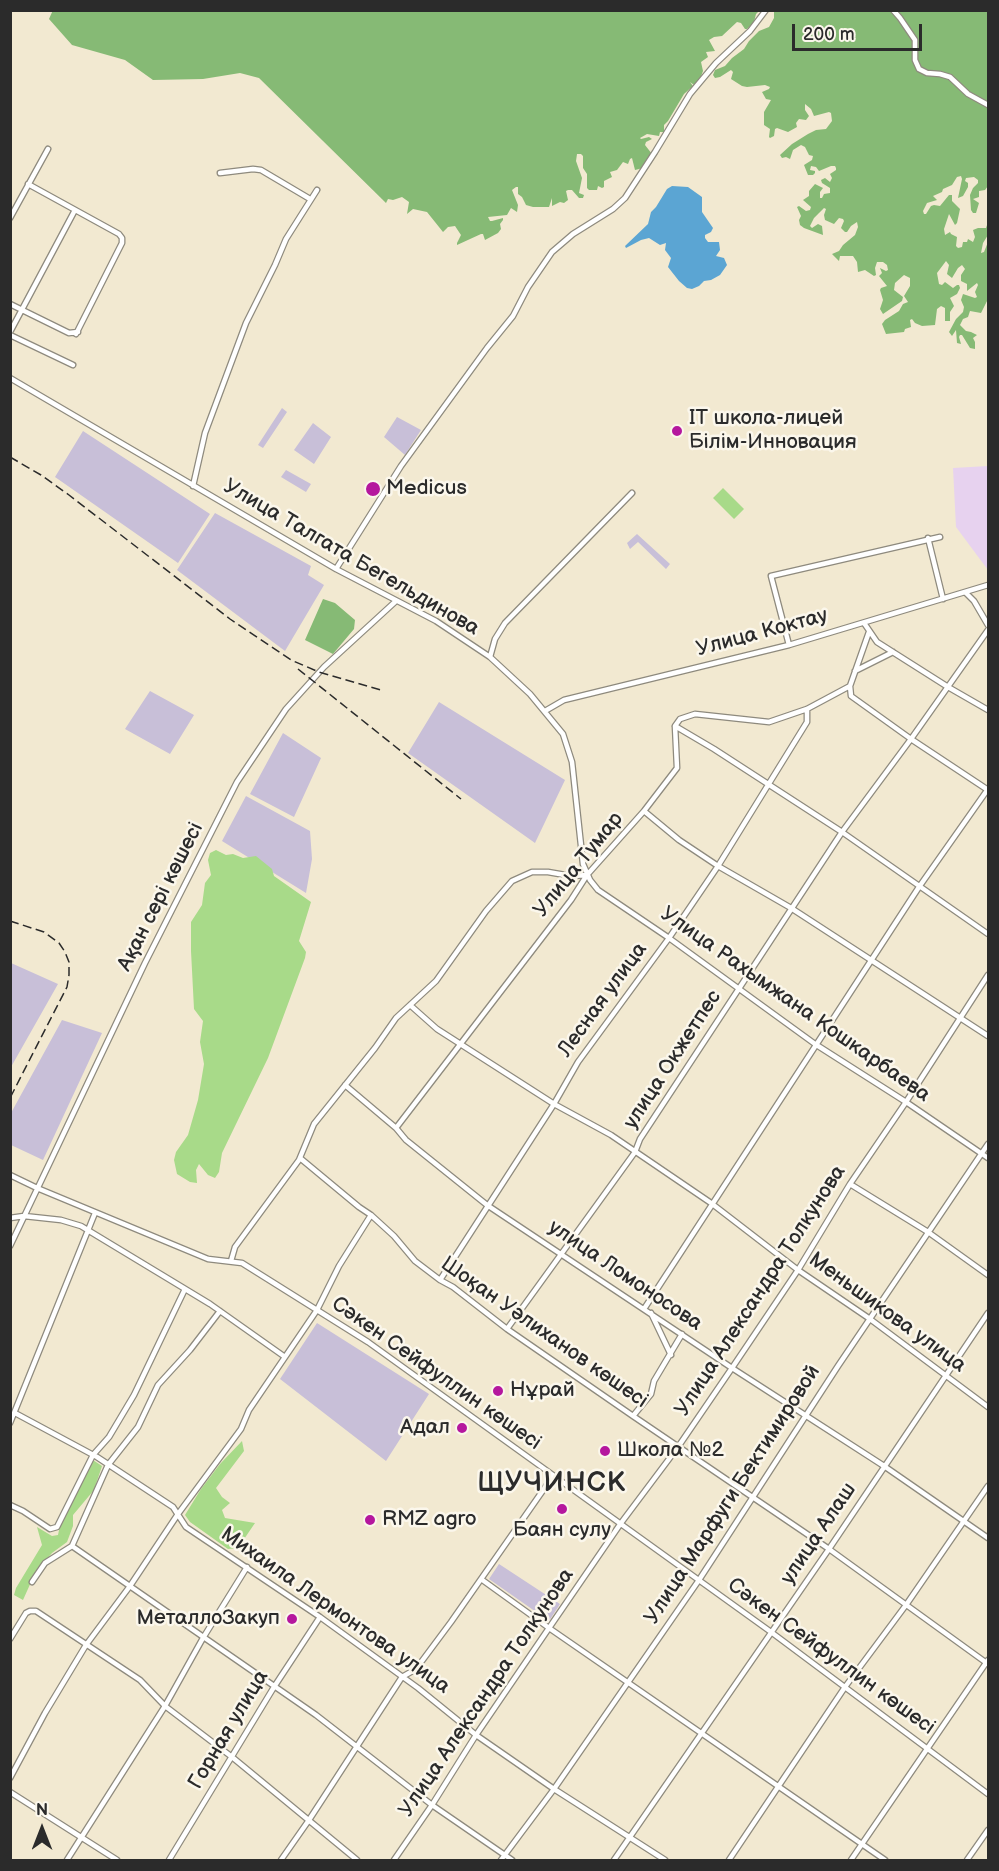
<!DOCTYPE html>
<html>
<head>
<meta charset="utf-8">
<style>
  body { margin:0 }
  #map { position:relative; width:999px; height:1871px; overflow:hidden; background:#f2e9d1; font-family:"Balsamiq Sans",sans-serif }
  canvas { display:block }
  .frame { position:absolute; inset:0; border:12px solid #2b2b2b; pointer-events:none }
  .north { position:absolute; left:12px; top:1799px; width:60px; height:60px; -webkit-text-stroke:4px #fbf7ec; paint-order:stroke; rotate:0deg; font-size:16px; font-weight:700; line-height:24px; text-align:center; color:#2b2b2b }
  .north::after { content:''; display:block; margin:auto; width:21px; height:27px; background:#2b2b2b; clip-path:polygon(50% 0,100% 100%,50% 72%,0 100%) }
  .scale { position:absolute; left:792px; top:24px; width:130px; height:27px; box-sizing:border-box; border:3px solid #2b2b2b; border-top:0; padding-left:8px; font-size:18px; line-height:21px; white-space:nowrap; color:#2b2b2b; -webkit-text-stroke:4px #fbf7ec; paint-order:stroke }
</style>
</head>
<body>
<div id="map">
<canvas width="999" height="1871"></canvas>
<div class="frame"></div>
<div class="north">N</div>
<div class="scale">200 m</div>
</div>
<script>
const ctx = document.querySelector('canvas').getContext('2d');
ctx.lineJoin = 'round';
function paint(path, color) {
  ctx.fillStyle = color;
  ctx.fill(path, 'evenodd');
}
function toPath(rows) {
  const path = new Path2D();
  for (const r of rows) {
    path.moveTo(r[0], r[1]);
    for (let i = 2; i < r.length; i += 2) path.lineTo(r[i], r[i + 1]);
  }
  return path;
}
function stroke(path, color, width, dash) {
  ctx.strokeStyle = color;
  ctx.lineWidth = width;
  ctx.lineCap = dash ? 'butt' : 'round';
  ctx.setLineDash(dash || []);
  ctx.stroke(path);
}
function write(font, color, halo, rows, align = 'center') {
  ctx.font = font + ' "Balsamiq Sans",sans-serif';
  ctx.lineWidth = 5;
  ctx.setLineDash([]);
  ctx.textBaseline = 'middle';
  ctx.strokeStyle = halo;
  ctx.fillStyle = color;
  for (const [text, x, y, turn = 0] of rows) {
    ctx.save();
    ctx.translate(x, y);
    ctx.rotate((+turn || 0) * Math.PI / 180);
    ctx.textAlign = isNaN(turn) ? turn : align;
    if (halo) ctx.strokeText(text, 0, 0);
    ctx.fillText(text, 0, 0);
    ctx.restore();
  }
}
paint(toPath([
  [988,466,988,570,956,527,953,468]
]), '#e7d2ef');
paint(toPath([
  [282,408,287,412,263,448,258,445],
  [397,417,421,430,405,455,384,437],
  [313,423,331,437,314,464,294,450],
  [83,431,210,514,178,563,55,477],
  [286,470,311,484,306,492,281,477],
  [215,513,311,566,308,575,324,585,285,651,177,570],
  [637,534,670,564,666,569,638,542,630,549,627,543],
  [150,691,194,715,170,754,125,729],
  [439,702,565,780,535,843,408,753],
  [283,733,321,758,294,817,250,794],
  [246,796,310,831,312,859,306,893,222,841],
  [11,963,58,984,11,1067],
  [62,1020,102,1033,43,1160,11,1145,11,1113],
  [317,1323,429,1394,386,1461,280,1379],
  [499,1564,560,1604,549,1621,489,1579]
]), '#c8bfd8');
paint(toPath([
  [723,488,744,509,734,519,713,498],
  [216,850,226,855,233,854,243,858,256,856,272,869,274,876,311,902,299,941,306,952,305,958,268,1058,222,1153,219,1172,215,1178,208,1175,199,1164,196,1170,197,1183,190,1182,177,1174,174,1160,176,1152,188,1135,198,1100,204,1064,200,1042,203,1021,194,1009,191,951,191,922,202,905,205,883,211,875,208,860,210,853],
  [242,1441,244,1451,216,1488,222,1497,230,1503,222,1510,225,1518,255,1523,238,1548,228,1549,190,1522,185,1515,201,1489,220,1464],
  [93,1460,102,1466,94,1490,73,1515,73,1526,67,1542,52,1553,36,1571,23,1600,14,1595,16,1588,42,1545,37,1527,52,1536,58,1535,60,1525]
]), '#a8da89');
paint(toPath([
  [53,10,759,11,756,14,754,22,747,29,745,29,741,23,737,22,722,36,714,37,709,40,715,51,706,52,708,57,701,62,703,71,700,79,694,85,690,82,693,86,684,94,668,121,664,125,664,132,660,132,659,136,647,134,640,138,641,139,649,137,652,139,646,142,645,145,652,154,643,168,635,170,632,158,630,159,628,164,623,162,617,170,610,172,612,177,604,181,604,187,602,188,598,186,597,190,589,190,587,188,587,174,583,168,583,156,581,154,577,154,576,161,582,178,579,193,584,195,583,198,579,198,572,190,568,190,566,191,568,200,564,203,560,202,552,206,552,198,549,207,533,207,526,205,522,197,518,194,518,187,516,187,512,190,518,205,517,212,511,208,507,215,488,217,490,221,492,221,503,218,503,220,500,224,501,229,498,233,485,240,483,234,481,234,457,245,457,243,461,235,455,226,448,227,443,232,427,212,413,209,407,214,409,202,402,197,393,200,388,199,386,203,259,78,240,73,203,79,153,80,125,60,72,45,49,19],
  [774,11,988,11,988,186,985,190,979,191,979,197,973,199,979,203,976,213,973,213,971,210,970,195,973,188,978,183,978,180,974,177,966,178,965,181,968,183,968,187,963,196,958,198,962,179,961,176,957,177,952,185,943,189,942,192,933,196,937,200,927,203,923,211,924,214,926,214,931,206,934,205,940,206,949,195,952,195,952,201,960,209,957,223,955,225,949,214,944,229,945,235,950,232,951,234,957,237,956,246,958,248,962,247,963,242,967,242,968,239,973,242,975,237,973,230,978,228,986,228,988,222,988,235,983,243,981,253,984,252,988,242,988,299,981,313,970,311,968,317,963,319,960,325,966,331,971,332,977,335,973,338,975,342,975,349,970,348,962,335,960,335,959,337,961,344,957,343,956,330,952,336,949,332,956,319,963,312,964,307,961,300,963,294,975,298,977,297,975,292,978,285,977,283,967,291,967,284,961,281,961,275,965,269,962,265,958,268,952,278,947,274,949,265,946,261,937,273,939,284,942,285,945,282,953,288,957,285,959,285,960,288,957,294,950,298,954,306,950,312,950,321,945,321,945,308,941,306,937,309,935,325,922,326,915,323,912,319,910,320,911,327,905,329,904,332,886,334,882,324,885,320,899,311,903,304,908,302,904,296,910,286,910,278,904,275,895,283,894,290,903,297,902,301,883,314,880,309,883,300,880,290,881,288,887,286,879,276,882,273,880,268,886,271,888,270,887,265,883,262,877,262,875,268,876,275,874,276,865,270,858,272,857,262,853,256,840,256,839,261,832,254,839,251,843,245,855,235,858,227,857,222,851,226,847,232,845,232,841,228,844,221,843,219,839,218,834,224,825,220,824,215,826,209,824,208,814,218,810,226,812,228,818,224,822,226,823,235,804,228,800,225,799,220,801,216,797,207,799,206,806,211,810,210,811,207,803,200,809,196,809,191,815,184,823,188,820,192,820,198,822,198,824,194,830,193,830,188,822,183,821,180,825,178,830,182,832,178,830,174,836,170,836,168,835,166,831,166,819,171,816,167,811,166,810,170,815,171,815,173,813,175,808,175,804,165,812,160,813,156,809,155,805,147,801,145,793,150,790,159,786,157,782,158,780,155,792,144,808,134,816,130,826,129,832,121,831,113,829,112,814,116,811,109,805,104,805,110,809,116,806,120,799,119,796,123,797,127,788,132,777,128,775,129,774,136,770,138,769,137,770,129,764,125,764,112,771,100,766,99,762,92,769,89,770,87,765,85,747,87,742,86,731,79,733,72,731,70,720,77,715,78,713,75,715,70,725,66,732,58,744,49,749,41,759,31,769,27,774,18],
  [323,599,335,603,355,620,354,629,333,654,305,640]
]), '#86ba75');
paint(toPath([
  [672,186,688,187,702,197,702,212,713,228,711,232,705,235,705,238,708,242,719,242,720,250,716,256,724,258,727,265,720,275,711,280,704,281,699,286,692,289,687,288,679,281,668,267,671,258,665,250,666,243,660,245,649,238,641,240,626,248,625,246,648,224,651,212,656,207,667,189]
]), '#5ba5d3');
const minor = toPath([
  [893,10,900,18,915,40,915,60,919,69,927,73,940,74,950,77,968,94,988,105],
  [220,173,253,169,261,170,310,199],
  [28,184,119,234,122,238,122,243,76,334],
  [10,218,48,149],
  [10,304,69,333,78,332],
  [10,332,75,210],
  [10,335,73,365],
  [10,378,336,569,436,621,490,657,530,694,563,734,572,762,583,864,590,880,598,890,669,938,815,1044,906,1102,988,1158],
  [193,486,205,433,246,323,275,265,286,239,317,190],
  [928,538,943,599],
  [336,569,401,466,487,348,513,316,528,287,552,252,573,234,613,209,625,198,655,152,690,94,716,63,750,31,766,10],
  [966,593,974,601,988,625],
  [864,623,877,642,948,687,988,710],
  [789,645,771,576,940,537],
  [490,657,495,639,505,623,632,493],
  [855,671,893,652],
  [850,686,851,696,911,739,988,790],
  [545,711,564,700,789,645,988,585],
  [675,726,714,749,842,832,988,934],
  [644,811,679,840,718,866,791,908,988,1036],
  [410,1005,437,1029,554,1104,611,1135,711,1203,798,1270,870,1319,988,1407],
  [345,1085,396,1128,406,1140,487,1205,732,1368,884,1466,988,1538],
  [396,1128,571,900,587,875,644,811,677,768,675,726,680,719,695,714,769,722,807,709,850,686,869,632],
  [300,1158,359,1207,371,1215,394,1236,415,1261,440,1280,453,1287,507,1329,633,1416,829,1549,988,1664],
  [10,1175,37,1188,208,1259,242,1263,368,1342,771,1632,988,1794],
  [850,1184,928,1232,988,1275],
  [10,1218,24,1216,61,1220,81,1226,210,1304,285,1357],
  [10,1246,145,963,237,782,286,709,324,667,396,601],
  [231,1261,235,1247,299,1160,314,1124,375,1048,396,1018,436,981,486,911,512,881,532,872,548,872,571,876,587,875],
  [440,1280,554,1104,578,1062,669,938,718,866,807,722,807,709],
  [644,1309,919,887,988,789],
  [651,1313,671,1355],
  [507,1329,635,1152,640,1139,842,832,911,739,988,630],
  [15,1413,97,1457,173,1507,186,1527,320,1617,418,1688,476,1735,554,1789,665,1860],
  [633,1416,651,1394,654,1381,682,1334],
  [10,1423,95,1213],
  [10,1505,23,1511,50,1529,57,1527,93,1455,109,1437,134,1395,185,1289],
  [72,1546,316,1715,432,1805,512,1860],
  [481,1579,549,1628,885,1860],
  [32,1582,45,1563,72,1546,108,1465,138,1427,158,1385,190,1350,220,1311],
  [10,1639,26,1613,30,1611,36,1611,140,1680,165,1706,232,1757,357,1860],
  [10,1778,45,1713,86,1645,130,1586,178,1514,241,1429,249,1410,317,1310,339,1266,371,1215],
  [10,1792,117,1860],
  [67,1860,165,1706,203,1638,247,1567],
  [169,1860,274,1687,320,1617],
  [281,1860,309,1820,402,1677,416,1669,451,1622,553,1476],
  [394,1860,432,1805,476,1735,549,1628,621,1523,678,1447,732,1368,798,1270,850,1184,906,1102,988,975],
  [501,1860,554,1789,699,1580,838,1366,988,1144],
  [614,1860,829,1549,988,1313],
  [729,1860,845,1687,906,1605,988,1486],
  [851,1860,988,1660],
  [967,1860,988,1830]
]);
stroke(minor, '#8e8a7e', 7);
stroke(minor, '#fff', 4.5);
stroke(toPath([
  [10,457,41,475,69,495,230,619,291,660,319,672,384,691],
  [298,669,461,799],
  [10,921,44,932,59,943,65,952,69,962,69,975,67,987,10,1098]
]), '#2b2b2b', 1.5, [9, 4.5]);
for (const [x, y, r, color] of [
  [677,431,6,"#b5179e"],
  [373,489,8,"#b5179e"],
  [498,1391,6,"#b5179e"],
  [462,1428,6,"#b5179e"],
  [605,1451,6,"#b5179e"],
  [562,1509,6,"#b5179e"],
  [370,1520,6,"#b5179e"],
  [292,1619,6,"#b5179e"]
]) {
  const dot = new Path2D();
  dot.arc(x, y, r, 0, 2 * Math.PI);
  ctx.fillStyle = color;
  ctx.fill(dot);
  stroke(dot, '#fbf7ec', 2);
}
write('21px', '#2b2b2b', '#fbf7ec', [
  ["IT школа-лицей",689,419],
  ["Білім-Инновация",689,443],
  ["Medicus",386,489],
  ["Нұрай",510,1391],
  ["Адал",450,1428,"right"],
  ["Школа №2",617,1451],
  ["RMZ agro",382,1520],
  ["Баян сулу",562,1531,"center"],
  ["МеталлоЗакуп",280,1619,"right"]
], 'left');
write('21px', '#2b2b2b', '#fbf7ec', [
  ["Улица Талгата Бегельдинова",351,558,30],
  ["Улица Коктау",762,633,-15],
  ["Улица Тумар",579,865,-51],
  ["Ақан сері көшесі",161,897,-63],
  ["Лесная улица",603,1000,-54],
  ["Улица Рахымжана Кошкарбаева",795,1005,35],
  ["улица Окжетпес",673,1060,-57],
  ["улица Ломоносова",625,1276,34],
  ["Улица Александра Толкунова",761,1291,-57],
  ["Меньшикова улица",887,1313,36],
  ["Шоқан Уәлиханов көшесі",544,1333,35],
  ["Сәкен Сейфуллин көшесі",436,1374,35],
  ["Улица Марфуги Бектимировой",733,1495,-57],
  ["улица Алаш",819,1534,-56],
  ["Михаила Лермонтова улица",335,1611,35],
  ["Сәкен Сейфуллин көшесі",831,1657,36],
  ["Улица Александра Толкунова",487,1693,-56],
  ["Горная улица",229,1730,-59]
]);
ctx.letterSpacing = '1.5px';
write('bold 27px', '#2b2b2b', '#fbf7ec', [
  ["ЩУЧИНСК",552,1484]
]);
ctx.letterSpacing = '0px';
</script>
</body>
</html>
